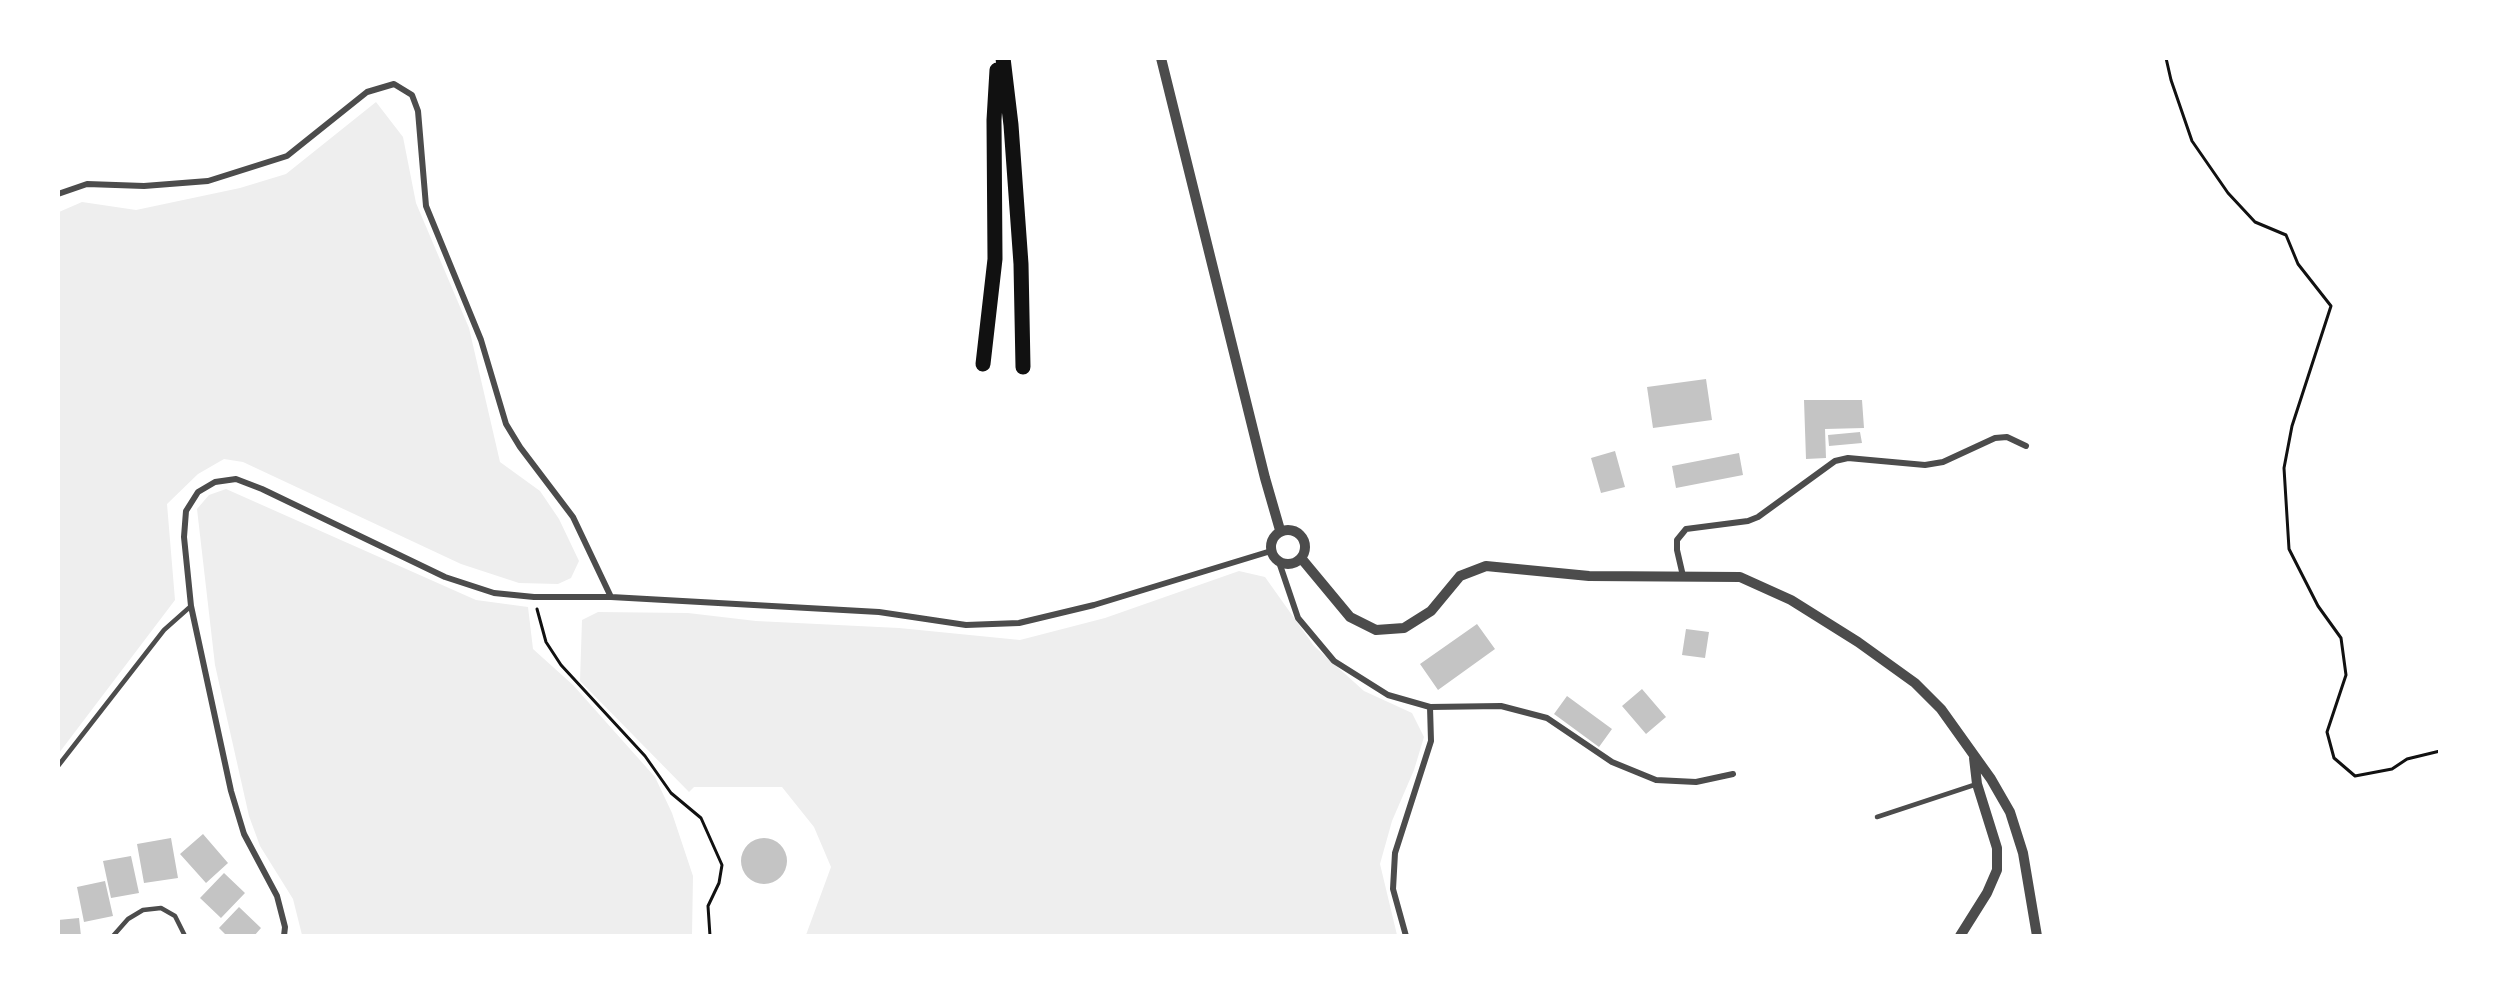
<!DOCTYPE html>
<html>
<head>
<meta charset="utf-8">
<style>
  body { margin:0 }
  #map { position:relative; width:2498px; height:994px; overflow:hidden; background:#fff; font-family:Jost,sans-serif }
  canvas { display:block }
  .frame { position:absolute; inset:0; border:60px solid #fff; pointer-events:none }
</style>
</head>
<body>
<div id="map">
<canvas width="2498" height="994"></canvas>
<div class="frame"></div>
</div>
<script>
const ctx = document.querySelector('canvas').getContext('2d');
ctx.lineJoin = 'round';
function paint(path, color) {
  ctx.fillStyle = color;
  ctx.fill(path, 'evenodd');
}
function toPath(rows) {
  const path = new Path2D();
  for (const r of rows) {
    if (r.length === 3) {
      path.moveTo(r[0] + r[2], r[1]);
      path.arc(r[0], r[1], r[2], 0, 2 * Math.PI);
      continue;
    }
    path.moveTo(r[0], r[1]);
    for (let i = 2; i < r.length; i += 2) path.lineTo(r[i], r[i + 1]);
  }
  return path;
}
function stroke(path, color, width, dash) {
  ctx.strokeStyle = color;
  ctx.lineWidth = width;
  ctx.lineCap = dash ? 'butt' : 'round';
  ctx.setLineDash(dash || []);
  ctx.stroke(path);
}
paint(toPath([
  [376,102,403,137,416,203,469,328,500,462,540,491,559,519,579,561,571,578,558,584,519,583,461,564,243,462,224,459,198,474,167,504,175,600,59,753,59,212,82,202,136,210,240,188,286,174],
  [226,489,476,600,528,607,533,649,573,685,655,777,672,813,693,876,692,935,302,935,293,899,260,846,249,816,215,665,197,509,209,495],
  [1239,571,1265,577,1314,646,1364,691,1412,713,1424,737,1414,770,1392,821,1380,864,1397,935,806,935,831,867,814,827,782,787,694,787,689,792,580,681,582,620,598,612,688,613,756,621,899,628,1020,640,1105,618]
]), '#eee');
paint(toPath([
  [1706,379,1712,420,1653,428,1647,387],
  [1804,400,1862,400,1864,428,1825,429,1826,458,1806,459],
  [1860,432,1862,443,1829,446,1828,435],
  [1615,451,1625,487,1601,493,1591,458],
  [1739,453,1743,475,1676,488,1672,466],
  [1477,624,1495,649,1438,690,1420,664],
  [1686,629,1709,632,1705,658,1682,655],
  [1642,689,1666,717,1646,734,1622,706],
  [1567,696,1612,729,1599,747,1554,714],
  [203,834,228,863,206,883,180,854],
  [171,838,178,878,144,883,137,844],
  [764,861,23],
  [131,856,139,893,111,898,103,861],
  [224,873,245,893,221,918,200,898],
  [105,881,113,916,84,922,77,887],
  [239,907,261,928,254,936,227,936,219,928],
  [79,918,81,936,58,936,58,920]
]), '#c4c4c4');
stroke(toPath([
  [2166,58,2171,80,2192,141,2228,193,2255,222,2286,235,2298,264,2331,306,2292,426,2284,468,2289,549,2318,606,2341,638,2346,675,2327,732,2334,758,2355,776,2392,769,2407,759,2440,751],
  [537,609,546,642,561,665,645,756,671,793,701,818,722,865,719,883,708,906,710,936]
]), '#111', 3);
stroke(toPath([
  [58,766,164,630,191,606],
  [1877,817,1977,784],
  [113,936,128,919,143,910,161,908,175,916,185,936]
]), '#4c4c4c', 4.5);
stroke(toPath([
  [58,194,87,184,144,186,208,181,287,156,367,92,394,84,412,95,418,111,426,206,481,340,506,424,520,447,573,517,611,597],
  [1279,562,1298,618,1334,661,1388,695,1430,707,1431,741,1395,853,1393,889,1406,936],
  [1683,576,1677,550,1677,540,1686,529,1748,521,1758,517,1835,461,1848,458,1925,465,1943,462,1995,438,2007,437,2026,446],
  [1430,707,1501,706,1547,718,1612,762,1656,780,1696,782,1733,774],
  [284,936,285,927,277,896,244,834,231,791,191,606,184,537,186,511,198,492,215,482,236,479,262,489,445,577,494,593,534,597,611,597,879,612,966,625,1019,623,1094,605,1271,551]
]), '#4c4c4c', 6);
stroke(toPath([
  [1161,58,1265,478,1280,530],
  [1288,547,17],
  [1301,558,1350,617,1376,630,1404,628,1431,611,1460,576,1486,566,1589,576,1740,577,1791,600,1858,642,1915,683,1941,709,1991,779,2010,812,2023,853,2037,936],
  [1960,936,1987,893,1997,870,1997,848,1977,784,1974,758]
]), '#4c4c4c', 10);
stroke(toPath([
  [1003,58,1011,125,1021,264,1023,367],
  [983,364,995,259,994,120,997,70]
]), '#111', 15);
</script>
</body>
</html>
